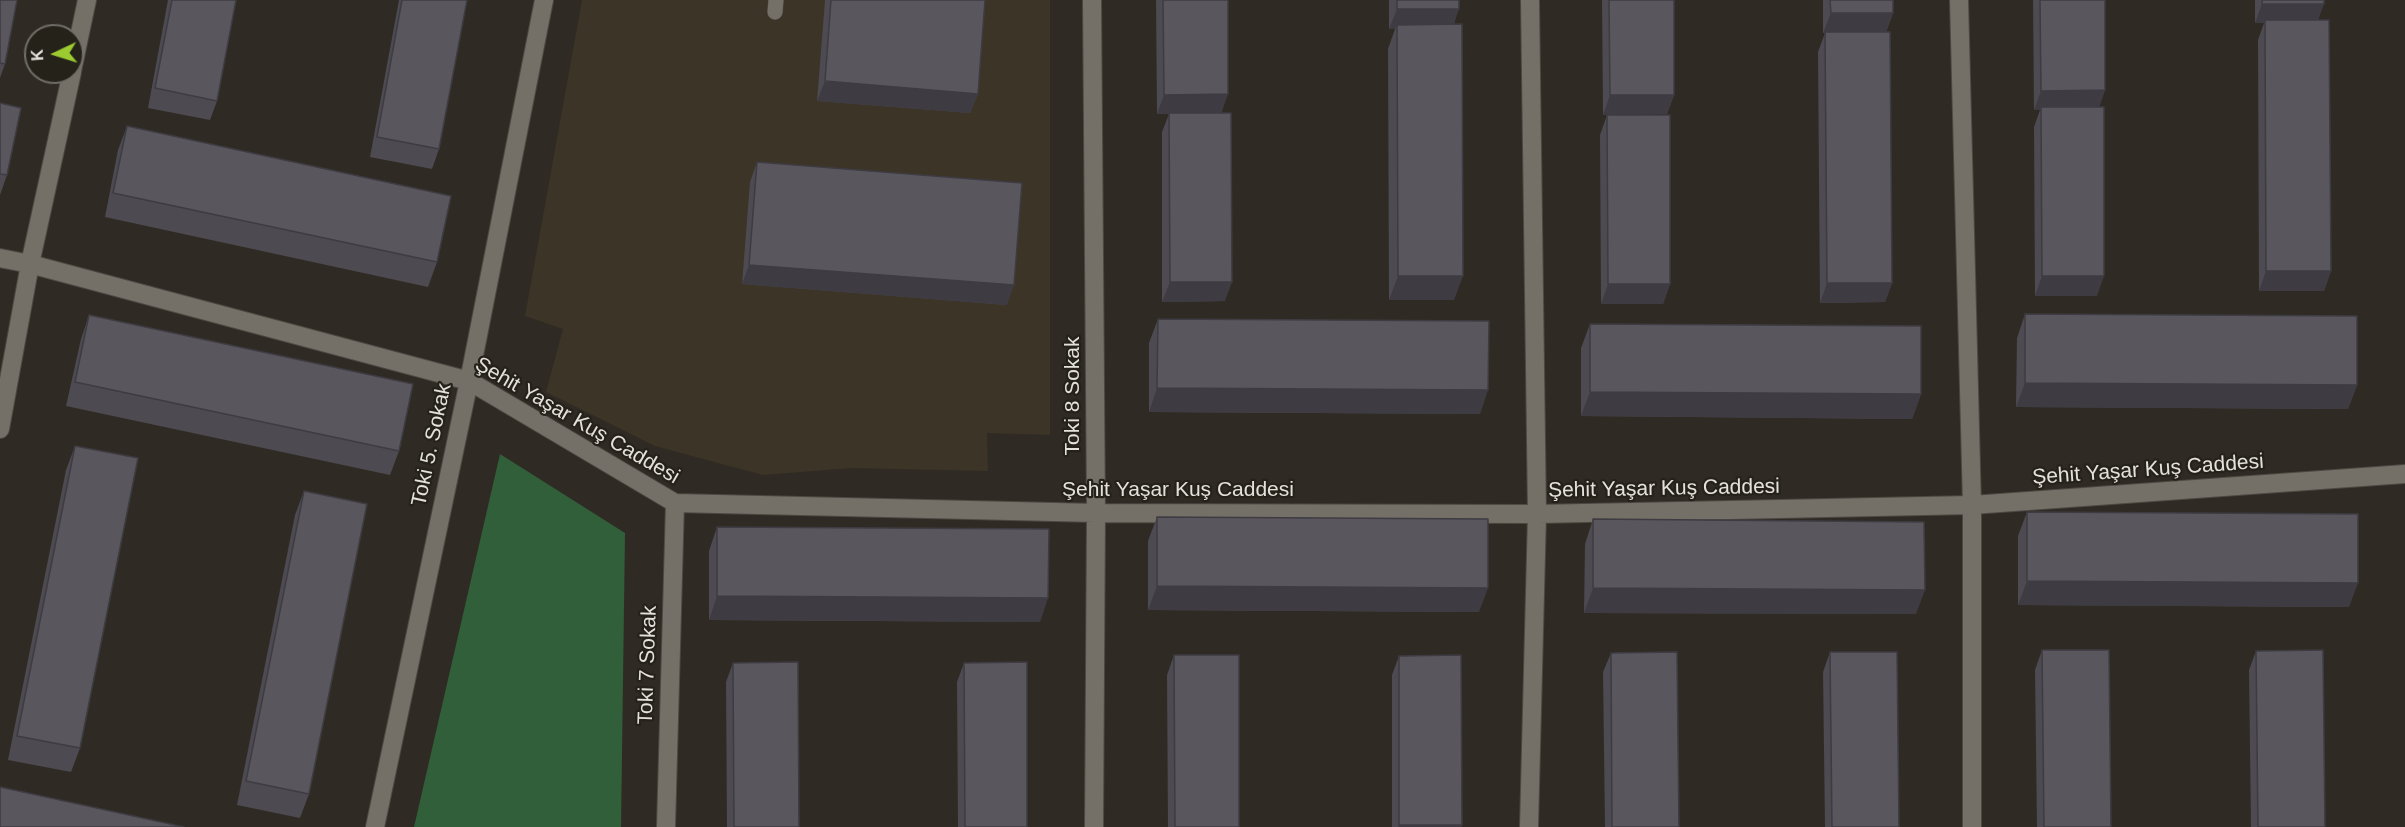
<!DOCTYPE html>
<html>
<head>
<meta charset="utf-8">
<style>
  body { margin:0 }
  #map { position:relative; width:2405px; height:827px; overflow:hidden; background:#2f2b24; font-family:Arial,sans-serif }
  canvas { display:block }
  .north { position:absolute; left:24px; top:24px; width:60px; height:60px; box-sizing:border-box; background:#25221a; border:2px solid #716e68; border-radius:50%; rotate:266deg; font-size:16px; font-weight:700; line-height:24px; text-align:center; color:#e4e1dc }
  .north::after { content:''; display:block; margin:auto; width:21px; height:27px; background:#9cca31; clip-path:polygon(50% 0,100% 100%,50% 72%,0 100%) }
</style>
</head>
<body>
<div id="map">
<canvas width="2405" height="827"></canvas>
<div class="north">K</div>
</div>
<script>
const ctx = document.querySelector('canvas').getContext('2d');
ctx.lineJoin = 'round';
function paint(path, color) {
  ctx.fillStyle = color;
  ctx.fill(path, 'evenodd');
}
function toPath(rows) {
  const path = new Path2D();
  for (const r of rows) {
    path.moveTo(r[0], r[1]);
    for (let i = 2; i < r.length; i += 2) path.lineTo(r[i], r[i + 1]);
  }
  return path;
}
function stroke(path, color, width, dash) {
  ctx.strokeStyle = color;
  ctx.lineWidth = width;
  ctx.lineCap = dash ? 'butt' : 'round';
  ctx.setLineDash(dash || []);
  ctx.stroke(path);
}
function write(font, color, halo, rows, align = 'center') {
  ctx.font = font + ' Arial,sans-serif';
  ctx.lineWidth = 4.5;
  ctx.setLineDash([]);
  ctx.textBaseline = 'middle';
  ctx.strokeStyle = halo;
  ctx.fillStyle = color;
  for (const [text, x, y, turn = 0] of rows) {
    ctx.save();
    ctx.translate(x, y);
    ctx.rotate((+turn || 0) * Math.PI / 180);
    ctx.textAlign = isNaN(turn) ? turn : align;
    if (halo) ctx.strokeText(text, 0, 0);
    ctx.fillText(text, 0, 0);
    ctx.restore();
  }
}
paint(toPath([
  [582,0,1050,0,1050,435,987,433,988,471,851,468,763,475,655,446,546,392,563,329,525,316]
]), '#3b3427');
paint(toPath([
  [500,454,625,533,621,827,414,827]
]), '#305f3a');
const lane = toPath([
  [775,12,776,0]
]);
const street = toPath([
  [1092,0,1096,513,1094,827],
  [1959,0,1972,505,1972,827],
  [72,71,87,0],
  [0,258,30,264,469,381,675,503,1096,513,1537,514,1972,505,2405,474],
  [0,429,30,264,72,72],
  [375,827,469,381,544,0],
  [666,827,675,503],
  [1529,827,1537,514,1530,0]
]);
stroke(lane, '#4c4943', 16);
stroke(street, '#4c4943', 20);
stroke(lane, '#757067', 15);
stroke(street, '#757067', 18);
paint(toPath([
  [0,0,5,64,0,78],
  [168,0,236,0,217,101,210,120,148,108],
  [399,0,467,0,439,149,432,169,370,157],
  [825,0,985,0,978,94,970,113,817,101],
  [1156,0,1228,0,1222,113,1225,301,1162,302,1162,132,1169,114,1157,114],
  [1389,0,1459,0,1454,25,1454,300,1389,300,1388,49,1395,29,1389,29],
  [1602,0,1674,0,1674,95,1667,114,1603,115],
  [1823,0,1893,0,1893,13,1886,32,1892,283,1885,302,1820,303,1818,52,1825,33,1823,33],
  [2033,0,2105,0,2105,90,2099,107,2097,296,2035,296,2034,127,2040,110,2034,110],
  [2255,0,2324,0,2318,20,2331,271,2324,291,2259,291,2258,40,2264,23,2255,23],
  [0,103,7,175,0,195],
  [1607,115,1670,284,1663,304,1601,304,1600,135],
  [127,126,437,262,428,287,105,217,118,150],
  [757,162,1007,305,742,284,750,182],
  [2025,314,2357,385,2348,409,2016,407,2017,338],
  [89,315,399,451,390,475,66,406,81,339],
  [1158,319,1480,414,1149,412,1149,343],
  [1590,324,1921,394,1912,419,1581,416,1581,348],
  [75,446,80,748,71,772,8,760,66,470],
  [304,491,309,794,300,818,237,805,295,515],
  [2027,512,2349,607,2018,605,2018,536],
  [1157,517,1479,612,1148,610,1148,541],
  [1593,519,1916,614,1584,613,1585,544],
  [717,527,1040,622,709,620,709,551],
  [2042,650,2111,827,2037,827,2035,670],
  [2256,651,2325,827,2251,827,2249,670],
  [1830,652,1899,827,1825,827,1823,672],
  [1611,653,1679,827,1605,827,1603,672],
  [1174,655,1239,827,1168,827,1167,675],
  [1399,656,1462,825,1461,827,1392,827,1392,675],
  [733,663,799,827,727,827,726,682],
  [964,663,1027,827,958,827,957,682]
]), '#4d4a51');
paint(toPath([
  [2262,4,2324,4,2317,23,2265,20,2264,23,2255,23],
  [1397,9,1459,9,1452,29,1397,25,1395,29,1389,29],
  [1831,13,1893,13,1886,33,1823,33],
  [825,81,978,94,970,113,817,101],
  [2105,90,2098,110,2041,107,2040,110,2034,110,2041,91],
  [1228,94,1221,114,1157,114,1164,95],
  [1610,95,1674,95,1667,114,1603,115],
  [749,265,1014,285,1007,305,742,284],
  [2266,271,2331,271,2324,291,2259,291],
  [1398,276,1463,276,1454,300,1389,300],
  [2042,276,2104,276,2097,296,2035,296],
  [1170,282,1232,282,1225,301,1162,302],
  [1827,283,1892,283,1885,302,1820,303],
  [1608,284,1670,284,1663,304,1601,304],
  [2025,383,2357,385,2348,409,2016,407],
  [1157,388,1488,390,1480,414,1149,412],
  [1590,392,1921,394,1912,419,1581,416],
  [2027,581,2358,583,2349,607,2018,605],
  [1157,586,1488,588,1479,612,1148,610],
  [1593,588,1925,590,1916,614,1584,613],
  [717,596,1048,598,1040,622,709,620],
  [1399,825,1462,825,1461,827,1398,827]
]), '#3e3c42');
const building = toPath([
  [0,0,17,0,5,64,0,63,0,0],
  [172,0,236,0,217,101,155,88,172,0],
  [402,0,467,0,439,149,377,137,402,0],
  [831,0,985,0,978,94,825,81,831,0],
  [1163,0,1228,0,1228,94,1164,95,1163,0],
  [1397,0,1459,0,1459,9,1397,9,1397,0],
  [1609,0,1674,0,1674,95,1610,95,1609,0],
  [1830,0,1893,0,1893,13,1831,13,1830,0],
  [2040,0,2105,0,2105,90,2041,91,2040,0],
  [2262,0,2324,0,2324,4,2262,4,2262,0],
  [2265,20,2329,20,2331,271,2266,271,2265,20],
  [1462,24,1463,276,1398,276,1397,25,1462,24],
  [1825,32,1890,32,1892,283,1827,283,1825,32],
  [0,103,21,108,7,175,0,174,0,103],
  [2041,107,2104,107,2104,276,2042,276,2041,107],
  [1169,113,1231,113,1232,282,1170,282,1169,113],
  [1607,115,1670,115,1670,284,1608,284,1607,115],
  [127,126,451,196,437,262,113,193,127,126],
  [757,162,1022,183,1014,285,749,265,757,162],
  [2025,314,2357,316,2357,385,2025,383,2025,314],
  [89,315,413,384,399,451,75,382,89,315],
  [1158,319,1489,321,1488,390,1157,388,1158,319],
  [1590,324,1921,326,1921,394,1590,392,1590,324],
  [75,446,138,458,80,748,17,736,75,446],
  [304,491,367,504,309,794,246,781,304,491],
  [2027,512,2358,514,2358,583,2027,581,2027,512],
  [1157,517,1488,519,1488,588,1157,586,1157,517],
  [1593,519,1924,522,1925,590,1593,588,1593,519],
  [717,527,1049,529,1048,598,717,596,717,527],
  [2042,650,2109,650,2111,827,2044,827,2042,650],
  [2323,650,2325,827,2258,827,2256,651,2323,650],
  [1677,652,1679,827,1612,827,1611,653,1677,652],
  [1830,652,1897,652,1899,827,1832,827,1830,652],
  [1174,655,1239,655,1239,827,1175,827,1174,655],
  [1461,655,1462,825,1399,825,1399,656,1461,655],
  [798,662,799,827,734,827,733,663,798,662],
  [1027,662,1027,827,965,827,964,663,1027,662],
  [0,787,184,827,0,827,0,787]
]);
paint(building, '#59565e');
stroke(building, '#3e3c42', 1.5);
write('21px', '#e4e1dc', '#25221a', [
  ["Toki 8 Sokak",1073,396,-90],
  ["Şehit Yaşar Kuş Caddesi",577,421,30],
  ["Toki 5. Sokak",432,445,-78],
  ["Şehit Yaşar Kuş Caddesi",2148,470,-4],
  ["Şehit Yaşar Kuş Caddesi",1664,489,-1],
  ["Şehit Yaşar Kuş Caddesi",1178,490],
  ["Toki 7 Sokak",648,665,-88]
]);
</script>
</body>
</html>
